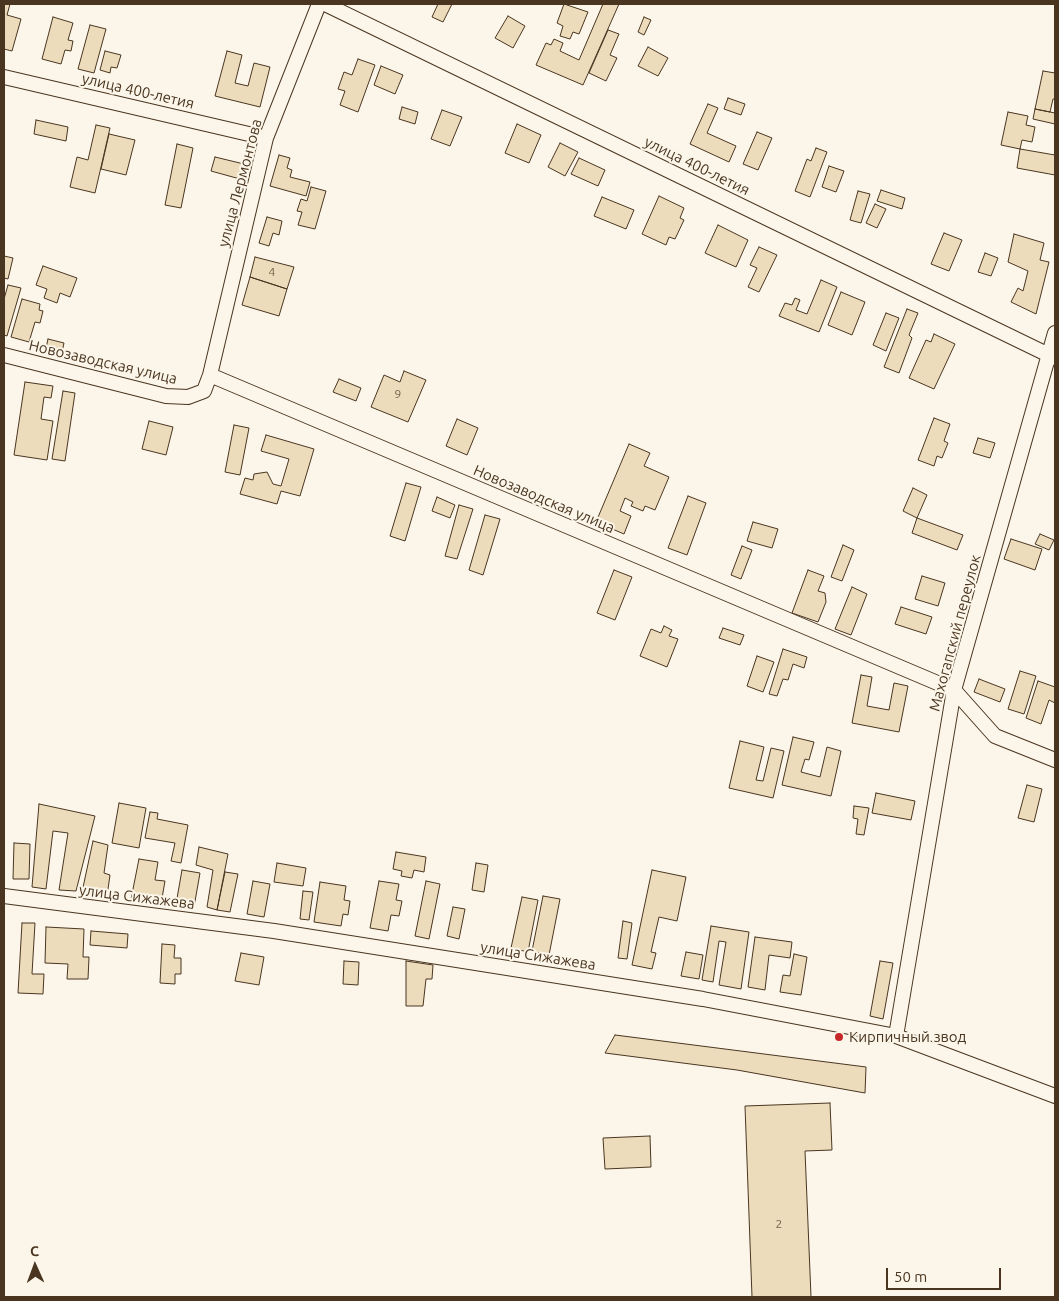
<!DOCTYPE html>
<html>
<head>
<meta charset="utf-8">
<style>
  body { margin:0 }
  #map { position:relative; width:1059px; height:1301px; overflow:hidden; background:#fbf6e9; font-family:Ubuntu,sans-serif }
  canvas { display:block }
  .frame { position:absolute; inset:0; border:5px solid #4a3520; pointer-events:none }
  .north { position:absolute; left:10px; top:1241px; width:50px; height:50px; -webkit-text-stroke:4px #fbf6e9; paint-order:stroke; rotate:358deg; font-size:14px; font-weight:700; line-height:20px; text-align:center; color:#4a3520 }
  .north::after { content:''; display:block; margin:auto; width:18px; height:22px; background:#4a3520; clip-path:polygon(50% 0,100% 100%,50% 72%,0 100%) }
  .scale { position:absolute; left:886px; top:1268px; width:115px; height:22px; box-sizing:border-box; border:2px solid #4a3520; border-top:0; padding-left:6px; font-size:15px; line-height:18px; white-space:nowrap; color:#4a3520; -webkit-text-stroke:4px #fbf6e9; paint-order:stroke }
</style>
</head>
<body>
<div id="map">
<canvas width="1059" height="1301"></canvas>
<div class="frame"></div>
<div class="north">С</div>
<div class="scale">50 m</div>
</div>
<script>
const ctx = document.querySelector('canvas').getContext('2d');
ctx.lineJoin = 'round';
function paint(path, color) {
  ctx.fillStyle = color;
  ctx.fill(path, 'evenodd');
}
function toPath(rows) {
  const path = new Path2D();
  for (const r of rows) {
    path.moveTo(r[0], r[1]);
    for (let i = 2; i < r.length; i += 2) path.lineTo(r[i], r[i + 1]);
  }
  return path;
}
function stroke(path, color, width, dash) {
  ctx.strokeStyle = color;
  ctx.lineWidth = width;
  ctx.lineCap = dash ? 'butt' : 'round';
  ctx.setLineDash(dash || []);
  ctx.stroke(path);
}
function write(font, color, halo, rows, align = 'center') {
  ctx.font = font + ' Ubuntu,sans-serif';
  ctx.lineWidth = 4;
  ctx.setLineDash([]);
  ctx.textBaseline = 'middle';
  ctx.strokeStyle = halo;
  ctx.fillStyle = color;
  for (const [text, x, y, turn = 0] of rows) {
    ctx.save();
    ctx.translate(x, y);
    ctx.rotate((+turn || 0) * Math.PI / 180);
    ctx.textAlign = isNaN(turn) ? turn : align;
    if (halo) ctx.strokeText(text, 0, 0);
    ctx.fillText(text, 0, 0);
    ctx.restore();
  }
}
const building = toPath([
  [4,4,10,4,7,15,21,19,12,51,4,49,4,4],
  [438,4,452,4,443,22,432,17,438,4],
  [564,4,588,12,579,34,573,32,570,39,560,36,563,26,557,23,564,4],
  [603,4,619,4,583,85,536,65,546,43,551,45,554,39,563,43,560,51,579,60,603,4],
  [508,16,525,26,513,48,495,38,508,16],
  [53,17,73,23,68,40,73,41,71,51,65,50,61,64,42,59,53,17],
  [644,17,651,20,644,35,638,32,644,17],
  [90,25,106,29,94,73,78,69,90,25],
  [608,30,619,34,610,55,617,58,606,81,589,73,608,30],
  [648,47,668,58,658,76,638,66,648,47],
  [105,51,121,55,117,68,111,67,110,73,100,70,105,51],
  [227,51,242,55,235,83,248,86,254,63,270,67,260,107,215,96,227,51],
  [358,59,375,65,358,112,340,105,345,91,338,89,344,72,352,75,358,59],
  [381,66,403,75,395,94,374,85,381,66],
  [1043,71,1055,73,1055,99,1053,99,1050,112,1035,109,1043,71],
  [728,98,745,104,741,115,724,109,728,98],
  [708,104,718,108,707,133,736,146,729,162,690,144,708,104],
  [402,107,418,112,415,124,399,119,402,107],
  [1035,109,1055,113,1055,124,1033,119,1035,109],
  [442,110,462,117,450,146,431,139,442,110],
  [1008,112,1028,116,1026,125,1035,127,1032,142,1022,140,1020,149,1001,145,1008,112],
  [36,120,68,127,66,141,34,134,36,120],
  [517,124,541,135,529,163,505,153,517,124],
  [96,125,110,128,95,193,70,187,77,157,88,160,96,125],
  [757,132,772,138,758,170,743,164,757,132],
  [109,134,135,140,126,175,101,169,109,134],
  [560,143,578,152,565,176,548,167,560,143],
  [177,144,193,148,181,208,165,205,177,144],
  [816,148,827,152,810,197,795,191,807,159,811,161,816,148],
  [1020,149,1055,155,1055,175,1017,168,1020,149],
  [279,155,290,158,287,168,292,170,290,177,310,182,306,196,270,186,279,155],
  [215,157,244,164,240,179,211,171,215,157],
  [579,158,605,170,598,186,571,174,579,158],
  [829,166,844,171,836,192,822,187,829,166],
  [311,187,326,191,315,229,298,225,302,212,297,211,301,199,307,201,311,187],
  [881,190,905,198,902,209,877,201,881,190],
  [858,191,870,194,861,223,850,220,858,191],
  [659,196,684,208,680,218,684,220,675,239,669,237,666,245,642,234,659,196],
  [602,197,634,210,626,229,594,216,602,197],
  [875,204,886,209,877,228,866,223,875,204],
  [267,217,282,221,279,235,273,233,269,246,259,243,267,217],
  [718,225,748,240,736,267,705,253,718,225],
  [944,233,962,240,949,271,931,264,944,233],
  [1014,234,1044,243,1040,260,1049,262,1036,314,1011,302,1018,288,1023,291,1028,271,1008,262,1014,234],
  [759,247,777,255,759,292,748,287,757,268,750,265,759,247],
  [985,253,998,258,991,276,978,272,985,253],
  [4,256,13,258,8,279,4,278,4,256],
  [255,257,294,267,287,289,250,277,255,257],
  [43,266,77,278,70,297,60,293,57,303,44,298,47,289,36,285,43,266],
  [250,277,287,289,279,316,242,305,250,277],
  [821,280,837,287,819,332,779,316,785,303,792,305,795,298,800,300,796,310,807,314,821,280],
  [8,285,21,288,7,336,4,335,4,299,8,285],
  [841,292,865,302,852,335,828,325,841,292],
  [22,299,40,304,39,310,43,311,40,323,35,322,29,342,11,337,22,299],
  [907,309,918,313,909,335,912,338,899,373,884,367,907,309],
  [886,313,899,318,886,351,873,345,886,313],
  [934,334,955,344,934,389,909,378,926,340,931,342,934,334],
  [48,339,64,343,62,352,46,348,48,339],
  [404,371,426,380,408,422,371,407,384,375,400,382,404,371],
  [339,379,361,388,356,401,333,392,339,379],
  [25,382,53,386,51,398,44,397,41,419,53,421,47,460,14,455,25,382],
  [63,391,75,393,65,461,52,459,63,391],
  [934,418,950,424,944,441,948,443,942,458,937,456,934,466,918,460,934,418],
  [457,419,478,428,467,455,446,446,457,419],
  [149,421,173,427,166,455,142,449,149,421],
  [234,425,249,428,240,475,225,472,234,425],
  [266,435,314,449,300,496,281,491,277,504,240,494,245,478,253,480,254,474,267,472,273,484,281,486,289,459,261,451,266,435],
  [978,438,995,443,990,458,973,453,978,438],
  [629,444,650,453,644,466,669,477,655,510,645,506,643,511,631,506,633,502,625,498,620,511,631,516,624,534,596,522,629,444],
  [406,483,421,487,405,541,390,536,406,483],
  [913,488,927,495,917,518,903,511,913,488],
  [688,496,706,503,687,555,668,548,688,496],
  [437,497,455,505,450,518,432,511,437,497],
  [459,505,473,509,457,559,445,556,459,505],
  [485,515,500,519,483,575,469,570,485,515],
  [917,518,963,535,957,550,912,533,917,518],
  [753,522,778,529,772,548,747,541,753,522],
  [1040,534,1054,540,1049,550,1035,544,1040,534],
  [1011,539,1042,549,1035,570,1004,559,1011,539],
  [843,545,854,550,842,581,831,577,843,545],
  [742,546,752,550,741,579,731,575,742,546],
  [614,570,632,577,615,620,597,613,614,570],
  [808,570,824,576,818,591,825,593,826,602,818,622,792,613,808,570],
  [922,576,945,583,938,606,915,599,922,576],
  [852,587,867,594,851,635,835,629,852,587],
  [901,607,932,617,926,634,895,624,901,607],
  [664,626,672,630,669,636,678,639,667,667,640,656,651,629,661,633,664,626],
  [723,628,744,635,740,645,719,638,723,628],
  [783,649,807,657,804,668,793,664,788,680,783,679,777,696,769,694,783,649],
  [757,656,774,662,763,692,747,686,757,656],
  [1020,671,1036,676,1024,714,1008,709,1020,671],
  [861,675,872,677,867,706,889,710,894,683,908,686,899,732,852,723,861,675],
  [979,679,1005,689,1000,702,974,692,979,679],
  [1038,681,1055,687,1055,703,1049,700,1041,724,1026,718,1038,681],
  [793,737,814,742,809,760,805,759,801,772,820,777,827,747,841,751,831,796,782,785,793,737],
  [740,741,764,747,756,780,763,781,771,748,784,751,773,798,729,788,740,741],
  [1027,785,1042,789,1034,822,1018,818,1027,785],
  [876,793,915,801,911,820,872,813,876,793],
  [119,803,146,808,139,848,112,843,119,803],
  [39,804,95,816,76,891,59,890,68,833,53,831,46,889,32,887,39,804],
  [854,806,869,808,864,835,856,834,858,819,853,818,854,806],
  [150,812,158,813,157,819,188,825,181,863,171,861,175,843,145,838,150,812],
  [93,841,108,845,104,873,110,875,107,896,82,892,93,841],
  [14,843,30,844,29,879,13,879,14,843],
  [199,847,228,854,217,910,207,907,213,870,196,865,199,847],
  [396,852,426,857,424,872,414,870,412,878,401,876,402,871,393,869,396,852],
  [139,859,158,862,155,880,165,881,161,904,131,899,139,859],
  [277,863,306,868,303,886,274,882,277,863],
  [476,863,488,865,484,892,472,890,476,863],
  [182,870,200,873,194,907,176,904,182,870],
  [652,870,686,877,677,921,659,917,651,952,656,953,652,969,632,965,652,870],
  [225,872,238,874,230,912,217,910,225,872],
  [253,881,270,884,264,917,247,914,253,881],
  [379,881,399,884,396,900,402,901,399,916,391,915,388,931,370,928,379,881],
  [426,881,440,884,429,939,415,936,426,881],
  [320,882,346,886,344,900,350,901,348,915,343,914,341,926,314,922,320,882],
  [303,891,313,892,309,920,300,919,303,891],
  [543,896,560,899,549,955,532,951,543,896],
  [522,897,538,900,528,952,511,948,522,897],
  [453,907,465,909,459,939,447,936,453,907],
  [623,921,632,923,627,959,618,958,623,921],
  [22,923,35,923,32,974,44,974,43,994,18,993,22,923],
  [711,926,749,932,741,989,719,985,726,942,719,941,713,982,702,980,711,926],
  [46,927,84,929,83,957,89,957,88,979,67,979,68,964,45,963,46,927],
  [91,931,128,934,127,948,90,945,91,931],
  [755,937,792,942,790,958,769,955,765,990,748,987,755,937],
  [162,944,175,945,174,958,181,958,181,974,175,974,175,984,160,983,162,944],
  [686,952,703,955,699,979,681,976,686,952],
  [241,953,264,957,259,985,235,981,241,953],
  [794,954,807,957,801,995,780,992,783,975,790,976,794,954],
  [344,961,359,962,358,985,343,984,344,961],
  [406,961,433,965,432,979,426,979,423,1006,406,1006,406,961],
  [880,961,893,963,883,1019,870,1016,880,961],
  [615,1035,866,1067,865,1093,737,1070,605,1053,615,1035],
  [830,1103,832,1150,805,1151,811,1297,752,1297,745,1106,830,1103],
  [650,1136,651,1167,605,1169,603,1138,650,1136]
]);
paint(building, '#ecdcbc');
stroke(building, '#4a3520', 1);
const minor = toPath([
  [325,4,1055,358],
  [4,77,266,138],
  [4,355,166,396,188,397,204,391,210,375,954,690,995,736,1055,760],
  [210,375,266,138,319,4],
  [4,896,274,931,703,999,896,1036,1055,1096],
  [896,1036,954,690,1055,333]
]);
stroke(minor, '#4a3520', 16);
stroke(minor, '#fbf6e9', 14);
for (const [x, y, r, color] of [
  [839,1037,5,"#c62828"]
]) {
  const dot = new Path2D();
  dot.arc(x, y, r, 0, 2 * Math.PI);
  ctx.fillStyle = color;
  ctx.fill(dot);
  stroke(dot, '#fbf6e9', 2);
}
write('12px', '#725f47', null, [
  ["4",272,272],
  ["9",398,394],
  ["2",779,1224]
]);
write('15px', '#4a3520', '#fbf6e9', [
  ["улица 400-летия",138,91,13],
  ["улица 400-летия",697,166,26],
  ["улица Лермонтова",240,183,-75],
  ["Новозаводская улица",103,362,13],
  ["Новозаводская улица",544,499,23],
  ["Махогапский переулок",955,633,-75],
  ["улица Сижажева",137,897,7],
  ["улица Сижажева",538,956,9]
]);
write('15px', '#4a3520', '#fbf6e9', [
  ["Кирпичный звод",849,1037]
], 'left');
</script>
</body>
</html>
